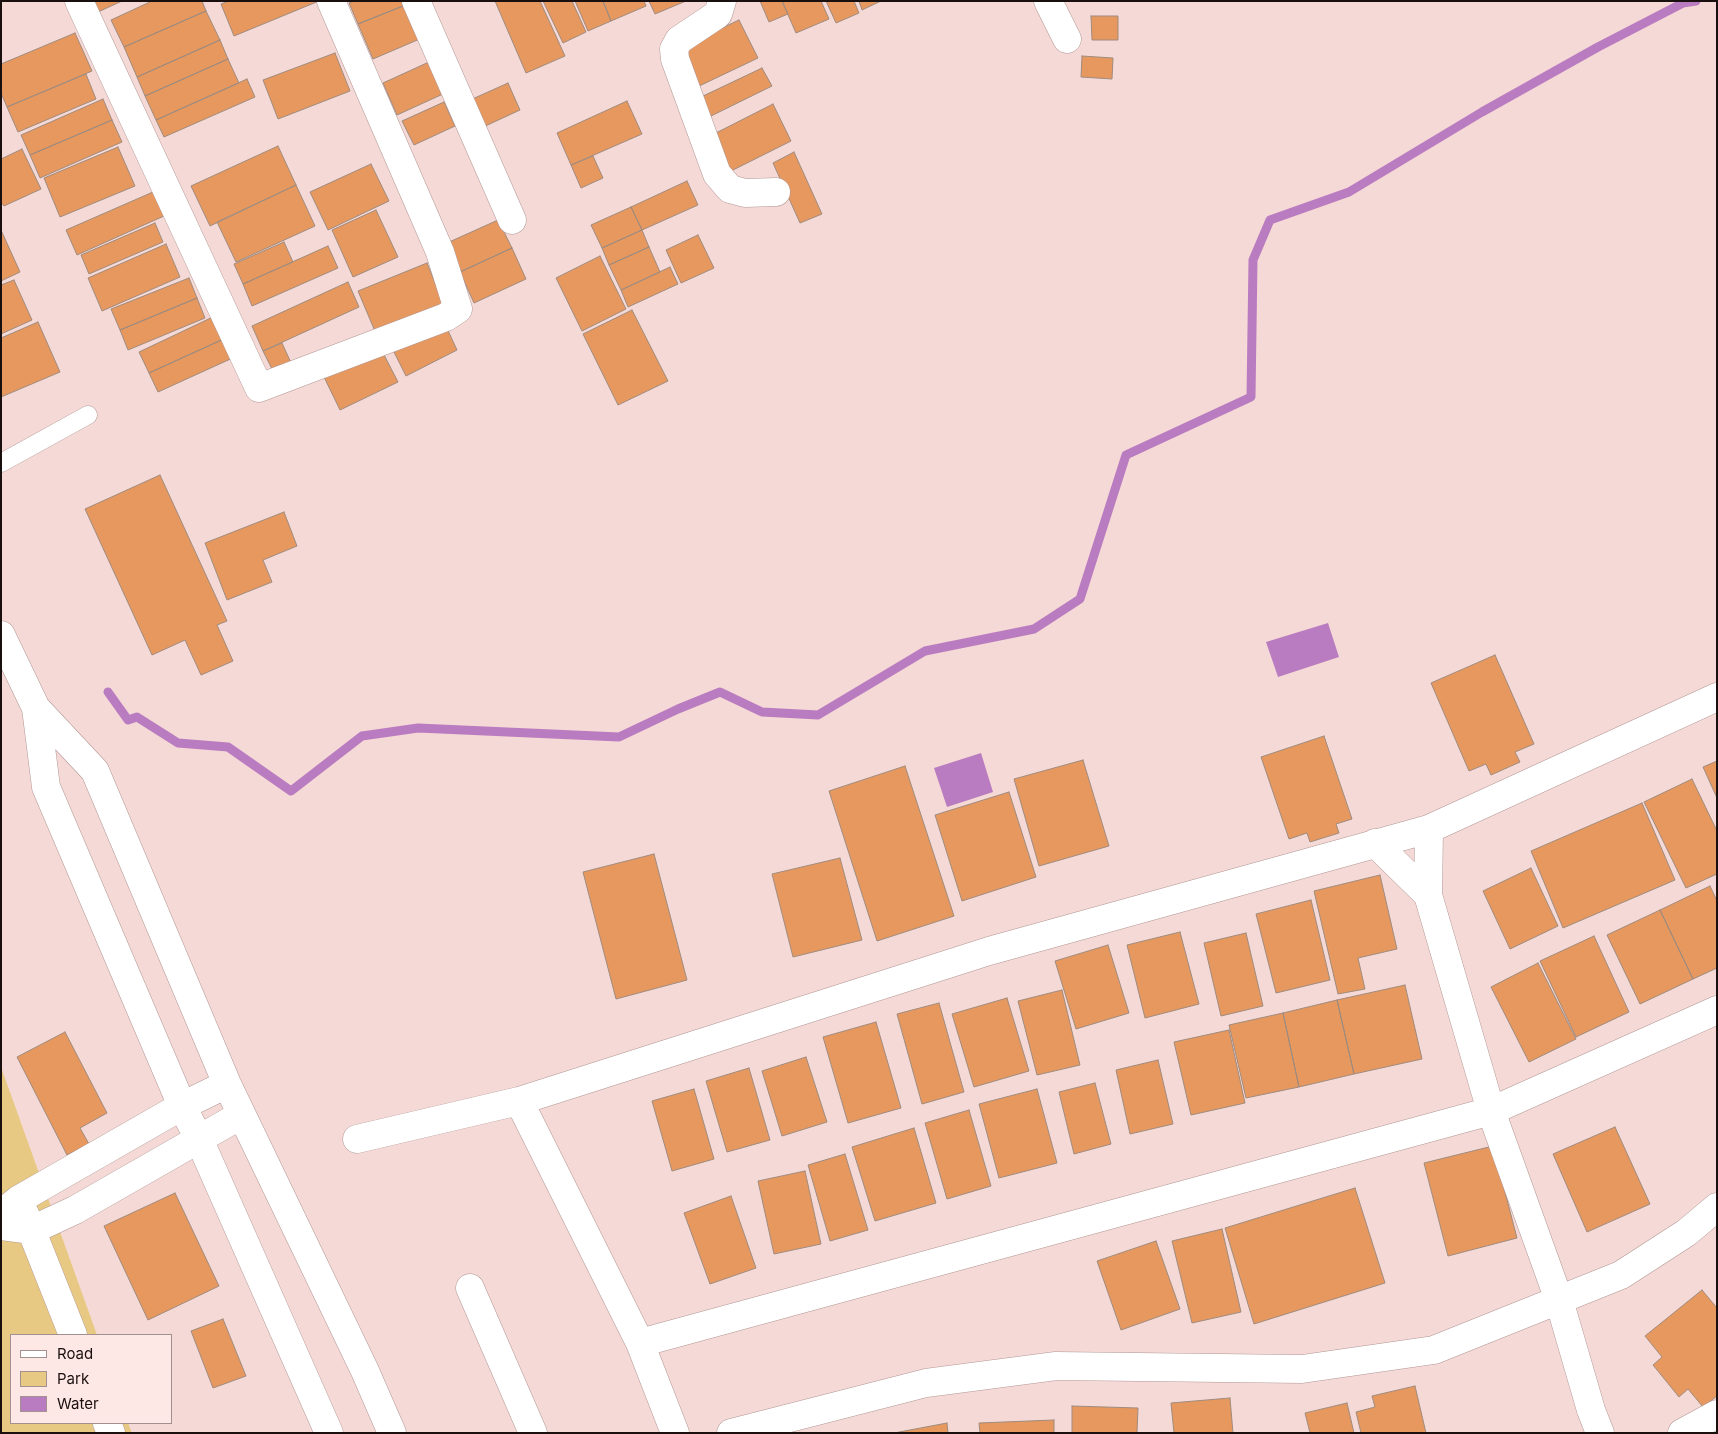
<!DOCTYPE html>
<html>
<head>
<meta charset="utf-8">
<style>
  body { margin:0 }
  #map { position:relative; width:1718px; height:1434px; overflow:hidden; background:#f5d9d6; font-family:Inter,sans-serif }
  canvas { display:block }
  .frame { position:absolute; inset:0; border:2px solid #180f0e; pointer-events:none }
  .legend { position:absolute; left:10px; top:1334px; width:162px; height:90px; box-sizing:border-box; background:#fee8e6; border:1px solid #a29190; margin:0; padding:6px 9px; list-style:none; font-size:15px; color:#180f0e }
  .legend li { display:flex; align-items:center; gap:10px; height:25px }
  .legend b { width:25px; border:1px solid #a29190 }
</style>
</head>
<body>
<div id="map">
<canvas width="1718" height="1434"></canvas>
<div class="frame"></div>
<ul class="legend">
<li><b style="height:6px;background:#fff"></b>Road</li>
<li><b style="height:14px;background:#e8c983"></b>Park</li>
<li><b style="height:14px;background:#ba7cc0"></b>Water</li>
</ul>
</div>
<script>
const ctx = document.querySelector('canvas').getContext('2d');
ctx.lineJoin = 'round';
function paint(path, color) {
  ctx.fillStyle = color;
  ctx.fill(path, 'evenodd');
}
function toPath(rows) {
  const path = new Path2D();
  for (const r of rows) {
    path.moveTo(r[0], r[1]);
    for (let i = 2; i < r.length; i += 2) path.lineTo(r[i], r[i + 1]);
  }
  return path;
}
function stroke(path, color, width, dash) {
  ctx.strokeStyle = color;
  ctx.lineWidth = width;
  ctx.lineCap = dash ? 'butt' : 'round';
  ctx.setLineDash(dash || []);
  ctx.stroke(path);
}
paint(toPath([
  [1,1067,97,1335,11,1335,11,1423,128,1423,132,1433,1,1433]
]), '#e8c983');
paint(toPath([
  [1328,623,1339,657,1278,677,1266,642],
  [981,753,993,792,947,807,934,768]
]), '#ba7cc0');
stroke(toPath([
  [108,692,128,720,137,717,178,743,228,747,291,791,362,736,418,728,619,737,678,709,720,692,762,712,818,715,925,651,1034,629,1080,599,1126,455,1251,397,1253,260,1270,220,1349,192,1482,112,1598,47,1683,3,1696,1]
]), '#ba7cc0', 9);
const building = toPath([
  [93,1,122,1,98,12,93,1],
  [152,1,202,1,206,11,124,47,111,20,152,1],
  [229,1,319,1,234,36,221,4,229,1],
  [354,1,407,1,408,4,358,24,349,3,354,1],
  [495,1,540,1,565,56,526,73,495,1],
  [543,1,572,1,586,32,563,43,543,1],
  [575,1,603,1,611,21,588,31,575,1],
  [603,1,644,1,646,6,611,21,603,1],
  [649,1,686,1,655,14,649,1],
  [760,1,782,1,788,14,769,22,760,1],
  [782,1,821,1,829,19,796,33,782,1],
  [826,1,854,1,859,13,836,23,826,1],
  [859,1,881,1,862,10,859,1],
  [408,4,422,38,373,59,358,24,408,4],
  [206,11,220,40,137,77,124,47,206,11],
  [1091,16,1118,16,1118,40,1092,40,1091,16],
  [739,20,758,58,695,88,676,50,739,20],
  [75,33,92,71,7,107,1,93,1,64,75,33],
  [220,40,228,59,145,96,137,77,220,40],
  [335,53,350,91,278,119,263,80,335,53],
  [1082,56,1113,58,1112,79,1081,77,1082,56],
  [228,59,239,83,156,120,145,96,228,59],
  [429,62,443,94,397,115,383,83,429,62],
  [762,68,772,86,711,116,701,97,762,68],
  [86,74,96,99,18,132,7,107,86,74],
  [247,79,255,97,164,137,156,120,247,79],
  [508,83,520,110,481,128,468,101,508,83],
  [103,99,112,120,30,155,21,135,103,99],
  [627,101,642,134,571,165,557,133,627,101],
  [444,102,455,126,414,145,402,121,444,102],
  [773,104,791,141,729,172,710,136,773,104],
  [112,120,122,142,40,178,30,155,112,120],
  [278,146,296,185,210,226,191,186,278,146],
  [118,147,135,186,60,217,44,178,118,147],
  [22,149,41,189,4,206,1,202,1,159,22,149],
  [794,152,822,214,800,223,773,163,794,152],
  [593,156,603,178,581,188,571,165,593,156],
  [371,164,389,201,328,230,310,192,371,164],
  [687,181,698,205,642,230,631,207,687,181],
  [296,185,315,226,236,262,217,222,296,185],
  [153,192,164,216,77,255,66,230,153,192],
  [631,207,642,230,602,248,591,225,631,207],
  [376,210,398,257,353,277,332,230,376,210],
  [498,220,512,248,460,272,447,243,498,220],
  [155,223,163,242,89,274,81,255,155,223],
  [1,230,20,272,1,281,1,230],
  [642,230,649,247,609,265,602,248,642,230],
  [698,235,714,268,681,283,666,250,698,235],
  [284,242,293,262,243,284,234,264,284,242],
  [166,244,180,277,102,311,88,278,166,244],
  [328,246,338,268,252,306,243,284,328,246],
  [649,247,660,272,621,290,609,265,649,247],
  [512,248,526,279,474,303,460,272,512,248],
  [600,256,626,309,582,331,556,278,600,256],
  [427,263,445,308,377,336,358,291,427,263],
  [670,267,678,284,628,307,621,290,670,267],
  [189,278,197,298,120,330,111,309,189,278],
  [14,280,32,320,1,334,1,285,14,280],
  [348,282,359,307,263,351,252,326,348,282],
  [197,298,205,318,128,350,120,330,197,298],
  [632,310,668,381,618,405,583,334,632,310],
  [217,315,228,337,149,373,139,352,217,315],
  [38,322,60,372,1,397,1,338,38,322],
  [445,324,457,350,406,376,393,350,445,324],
  [228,337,237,356,158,392,149,373,228,337],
  [282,343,292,365,274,373,263,351,282,343],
  [381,349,398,382,340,410,324,377,381,349],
  [160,475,227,621,217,625,233,661,201,675,185,640,152,655,85,509,160,475],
  [284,512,297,546,263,560,272,582,227,600,205,543,284,512],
  [1495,655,1534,744,1515,752,1520,762,1491,775,1486,764,1469,771,1431,683,1495,655],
  [1324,736,1352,819,1336,824,1339,833,1310,842,1307,833,1289,839,1261,757,1324,736],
  [1083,760,1109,846,1039,866,1014,779,1083,760],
  [1717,761,1717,798,1703,767,1717,761],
  [905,766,954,916,877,941,829,791,905,766],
  [1692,779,1717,831,1717,874,1686,888,1644,802,1692,779],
  [1009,792,1036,877,962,901,935,815,1009,792],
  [1642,803,1675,880,1563,928,1531,851,1642,803],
  [654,854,687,980,616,999,583,872,654,854],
  [840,858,862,940,793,957,772,874,840,858],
  [1531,868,1558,926,1510,949,1483,891,1531,868],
  [1380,875,1397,949,1358,958,1365,989,1338,994,1314,891,1380,875],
  [1710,886,1717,901,1717,968,1693,979,1660,910,1710,886],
  [1311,900,1330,980,1276,993,1256,914,1311,900],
  [1660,910,1693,979,1640,1004,1607,935,1660,910],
  [1180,932,1199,1004,1145,1018,1127,945,1180,932],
  [1246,933,1263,1006,1221,1016,1204,943,1246,933],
  [1594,936,1629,1012,1576,1037,1540,961,1594,936],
  [1108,945,1129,1013,1076,1029,1055,961,1108,945],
  [1538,963,1576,1039,1529,1062,1491,987,1538,963],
  [1405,985,1422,1059,1354,1074,1337,1000,1405,985],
  [1062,990,1080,1065,1037,1075,1018,1001,1062,990],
  [1007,998,1029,1071,974,1087,952,1014,1007,998],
  [1337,1000,1354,1074,1299,1087,1283,1013,1337,1000],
  [939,1003,964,1092,922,1104,897,1014,939,1003],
  [1283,1013,1299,1087,1246,1098,1229,1025,1283,1013],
  [876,1022,901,1108,848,1123,823,1037,876,1022],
  [1229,1030,1245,1103,1191,1115,1174,1042,1229,1030],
  [65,1032,107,1113,80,1128,89,1144,67,1155,17,1057,65,1032],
  [806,1057,827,1122,782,1136,762,1071,806,1057],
  [1158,1060,1173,1124,1130,1134,1116,1070,1158,1060],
  [749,1068,770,1140,727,1152,706,1081,749,1068],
  [1095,1083,1111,1144,1074,1154,1059,1092,1095,1083],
  [694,1089,714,1159,672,1171,652,1101,694,1089],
  [1037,1089,1057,1163,999,1178,979,1104,1037,1089],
  [969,1110,991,1186,947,1199,925,1123,969,1110],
  [1615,1127,1650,1204,1587,1232,1553,1154,1615,1127],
  [914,1128,936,1203,875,1221,852,1147,914,1128],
  [1493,1146,1517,1238,1448,1256,1424,1163,1493,1146],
  [845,1154,868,1230,830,1241,808,1165,845,1154],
  [805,1171,821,1244,774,1254,758,1181,805,1171],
  [1355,1188,1385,1283,1254,1324,1225,1228,1355,1188],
  [175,1193,219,1286,148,1320,104,1226,175,1193],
  [731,1196,756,1268,710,1284,684,1213,731,1196],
  [1222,1229,1241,1312,1192,1323,1172,1241,1222,1229],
  [1156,1241,1180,1309,1121,1330,1097,1261,1156,1241],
  [1702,1290,1717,1308,1717,1396,1703,1407,1688,1389,1679,1397,1653,1365,1662,1357,1645,1336,1702,1290],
  [223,1319,246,1376,213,1388,191,1331,223,1319],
  [1415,1386,1426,1433,1361,1433,1356,1412,1375,1407,1372,1396,1415,1386],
  [1230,1398,1233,1433,1174,1433,1171,1403,1230,1398],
  [1347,1403,1354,1433,1310,1433,1305,1413,1347,1403],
  [1072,1406,1138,1408,1137,1433,1072,1433,1072,1406],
  [1054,1420,1054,1433,980,1433,979,1423,1054,1420],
  [947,1423,948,1433,894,1433,947,1423]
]);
paint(building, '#e6985f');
stroke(building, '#9f8b7e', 1);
const service = toPath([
  [1,463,88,415]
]);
const minor = toPath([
  [79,1,259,388,446,317,458,309,440,252,331,1],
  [416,1,512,220],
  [722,1,718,14,679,40,674,49,675,59,717,174,730,189,745,193,776,192],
  [1048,1,1067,39],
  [1,635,36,708,95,771,227,1084,365,1371,392,1433],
  [36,708,46,787,182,1106,199,1139,329,1433],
  [1429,829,1428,895,1491,1111,1559,1300,1591,1410,1600,1433],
  [1375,843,1428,895],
  [519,1101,640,1343,675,1433],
  [357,1139,519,1101,989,951,1429,829,1717,697],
  [1,1214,18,1200,182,1106,227,1084],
  [25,1214,73,1335],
  [1,1226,32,1230,75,1210,241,1115],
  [470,1288,533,1433],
  [640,1343,1491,1111,1717,1010],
  [107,1423,111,1433],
  [731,1433,926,1383,1056,1366,1302,1369,1434,1350,1621,1275,1686,1233,1717,1207],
  [1682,1433,1717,1414]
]);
stroke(service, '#b19794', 19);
stroke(minor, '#b19794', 29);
stroke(service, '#fff', 18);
stroke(minor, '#fff', 28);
</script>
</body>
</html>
